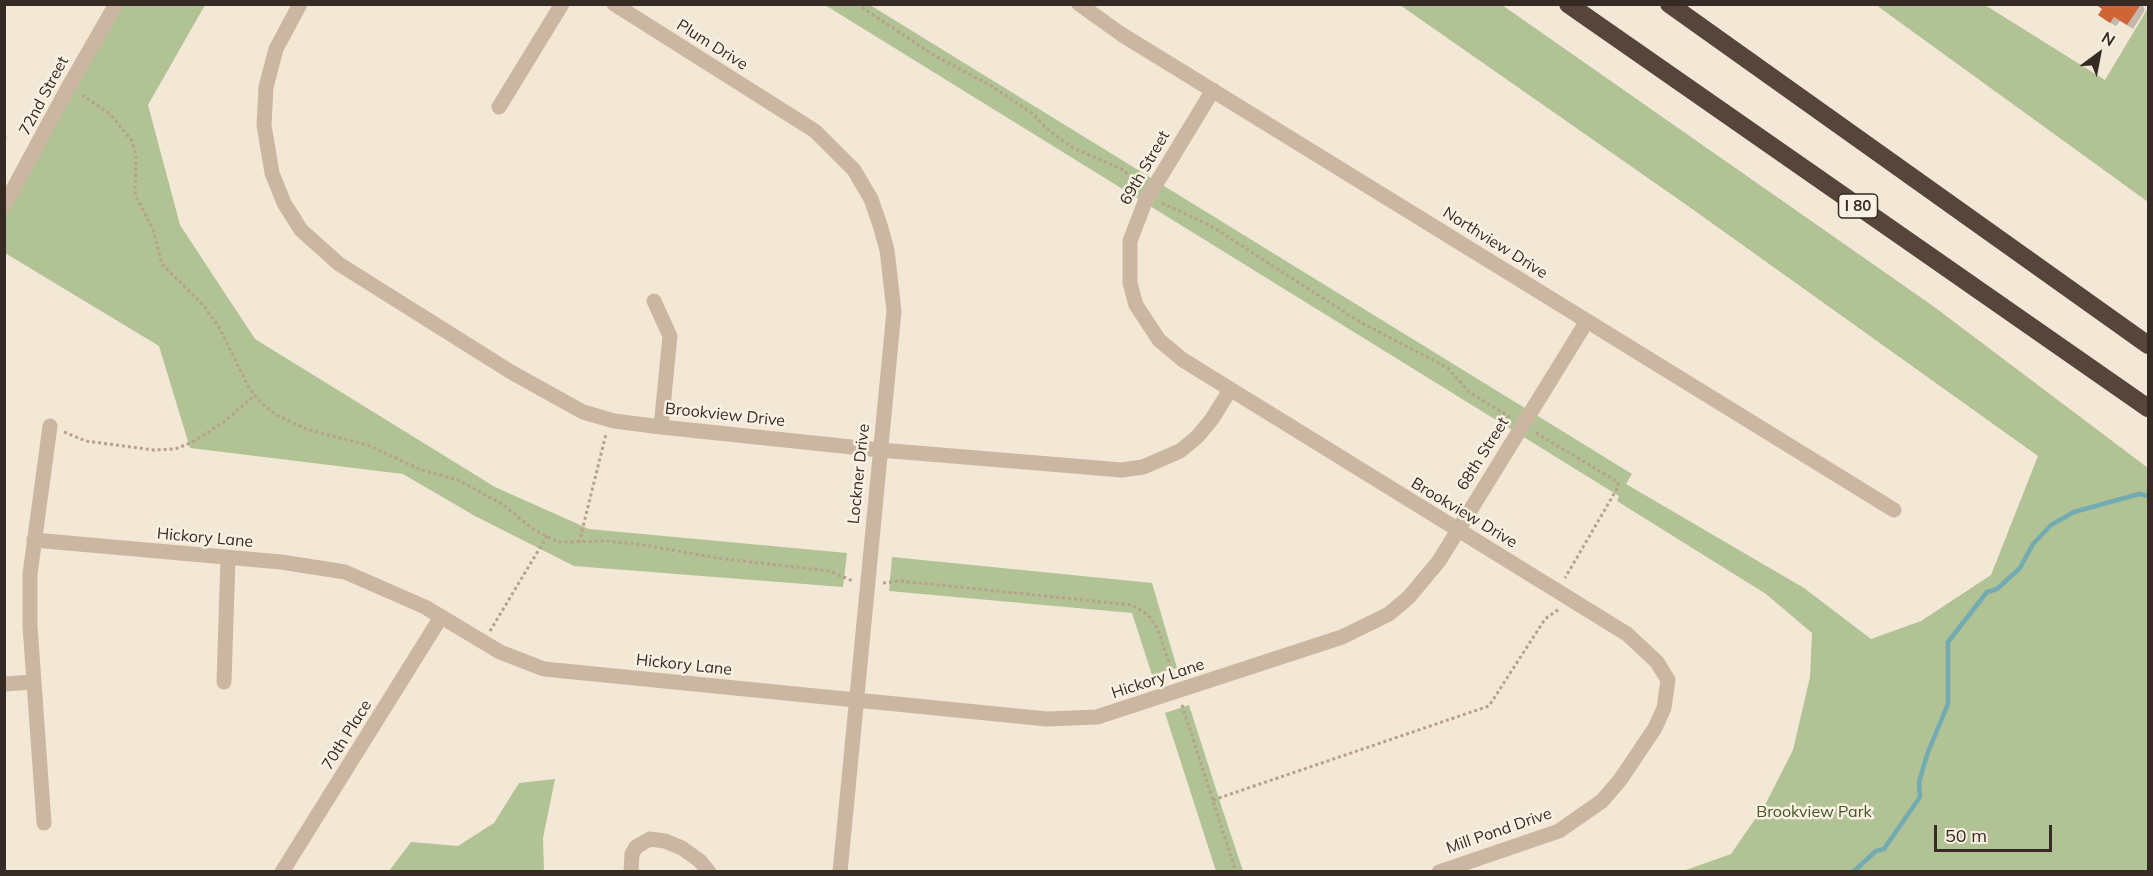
<!DOCTYPE html>
<html>
<head>
<meta charset="utf-8">
<style>
  body { margin:0 }
  #map { position:relative; width:2153px; height:876px; overflow:hidden; background:#f3e7d6; font-family:Mulish,sans-serif }
  canvas { display:block }
  .frame { position:absolute; inset:0; border:6px solid #352b24; pointer-events:none }
  .north { position:absolute; left:2069px; top:24px; width:60px; height:60px; -webkit-text-stroke:4px #faf1e2; paint-order:stroke; rotate:32deg; font-size:16px; font-weight:700; line-height:24px; text-align:center; color:#352b24 }
  .north::after { content:''; display:block; margin:auto; width:21px; height:27px; background:#352b24; clip-path:polygon(50% 0,100% 100%,50% 72%,0 100%) }
  .scale { position:absolute; left:1934px; top:825px; width:118px; height:27px; box-sizing:border-box; border:3px solid #352b24; border-top:0; padding-left:8px; font-size:18px; line-height:21px; white-space:nowrap; color:#352b24; -webkit-text-stroke:4px #faf1e2; paint-order:stroke }
</style>
</head>
<body>
<div id="map">
<canvas width="2153" height="876"></canvas>
<div class="frame"></div>
<div class="north">N</div>
<div class="scale">50 m</div>
</div>
<script>
const ctx = document.querySelector('canvas').getContext('2d');
ctx.lineJoin = 'round';
function paint(path, color) {
  ctx.fillStyle = color;
  ctx.fill(path, 'evenodd');
}
function toPath(rows) {
  const path = new Path2D();
  for (const r of rows) {
    path.moveTo(r[0], r[1]);
    for (let i = 2; i < r.length; i += 2) path.lineTo(r[i], r[i + 1]);
  }
  return path;
}
function stroke(path, color, width, dash) {
  ctx.strokeStyle = color;
  ctx.lineWidth = width;
  ctx.lineCap = dash ? 'butt' : 'round';
  ctx.setLineDash(dash || []);
  ctx.stroke(path);
}
function write(font, color, halo, rows, align = 'center') {
  ctx.font = font + ' Mulish,sans-serif';
  ctx.lineWidth = 5;
  ctx.setLineDash([]);
  ctx.textBaseline = 'middle';
  ctx.strokeStyle = halo;
  ctx.fillStyle = color;
  for (const [text, x, y, turn = 0] of rows) {
    ctx.save();
    ctx.translate(x, y);
    ctx.rotate((+turn || 0) * Math.PI / 180);
    ctx.textAlign = isNaN(turn) ? turn : align;
    if (halo) ctx.strokeText(text, 0, 0);
    ctx.fillText(text, 0, 0);
    ctx.restore();
  }
}
paint(toPath([
  [116,5,205,5,148,105,180,225,255,339,495,487,589,529,847,553,843,587,574,566,475,516,403,474,190,448,159,346,5,253,4,206],
  [825,5,870,5,1632,474,1626,484,1804,588,1871,639,1921,621,1991,575,2038,456,1688,206,1400,5,1502,5,1933,306,2148,468,2148,871,1683,871,1731,854,1766,803,1793,750,1810,677,1812,633,1766,594,1617,501,1619,496],
  [1876,5,1985,5,2105,80,2148,8,2148,202],
  [892,557,1152,583,1177,668,1152,675,1132,613,889,591],
  [1189,705,1221,805,1243,871,1216,871,1165,713],
  [555,779,543,838,544,871,389,871,411,842,458,846,494,823,519,783]
]), '#b1c295');
paint(toPath([
  [2104,4,2142,4,2145,10,2133,29,2120,21,2116,26,2105,20]
]), '#0003');
stroke(toPath([
  [4,136,4,140],
  [1853,872,1876,851,1884,849,1920,797,1919,782,1928,752,1948,704,1948,642,1987,592,1997,589,2020,568,2033,544,2051,525,2074,512,2139,494,2148,496]
]), '#73abb2', 4.5);
paint(toPath([
  [2095,4,2141,4,2127,25,2114,17,2110,23,2098,15,2102,9]
]), '#d06436');
stroke(toPath([
  [857,4,935,56,990,85,1033,114,1047,129,1073,148,1124,170,1137,187],
  [82,95,110,114,132,141,136,156,135,195,153,229,162,264,204,306,220,329,249,388,262,404,277,415,306,429,367,445,422,470,458,480,502,504,533,529,558,542,607,541,644,545,717,558,829,571,853,581],
  [1162,203,1211,226,1360,322,1448,368,1469,392,1510,417],
  [64,432,86,441,154,450,175,449,193,442,225,421,255,395],
  [1536,433,1618,482,1618,487,1565,578],
  [579,543,606,434],
  [883,583,900,581,1132,605,1148,615,1158,629,1174,678],
  [490,631,547,536],
  [1182,705,1236,872],
  [1213,800,1489,706,1545,619,1559,609]
]), '#b7a18b', 3, [3, 3]);
stroke(toPath([
  [300,4,276,49,266,87,264,125,272,173,284,203,301,230,339,264,511,372,583,412,614,421,661,427,880,450,1122,470,1143,467,1180,451,1197,437,1212,419,1230,390],
  [614,4,815,131,854,170,871,199,880,225,887,250,894,311,840,872],
  [1079,4,1121,34,1894,510],
  [1213,90,1145,202,1130,241,1130,283,1136,305,1159,340,1183,360,1627,634,1657,662,1668,680,1664,708,1655,728,1620,780,1602,801,1559,831,1439,872],
  [499,107,562,4],
  [4,206,65,93,116,4],
  [654,301,670,336,661,427],
  [34,540,281,562,345,572,425,607,500,652,544,669,1047,719,1097,717,1342,637,1389,614,1409,597,1439,561,1587,321],
  [224,682,228,558],
  [4,684,33,682],
  [44,823,30,626,30,574,50,426],
  [282,872,441,617],
  [631,872,632,854,636,847,650,839,665,841,682,848,700,861,709,872]
]), '#cbb7a1', 15);
stroke(toPath([
  [1568,4,2148,408],
  [1669,4,2148,345]
]), '#57453b', 18);
for (const [x, y, w] of [
  [1858,206,39]
]) {
  const box = new Path2D();
  box.roundRect(x - w / 2, y - 12, w, 24, 4.5);
  ctx.fillStyle = '#faf1e2';
  ctx.fill(box);
  stroke(box, '#352b24', 1.5);
}
write('bold 15px', '#352b24', null, [
  ["I 80",1858,206]
]);
write('16px', '#352b24', '#faf1e2', [
  ["Plum Drive",712,45,32],
  ["72nd Street",44,96,-62],
  ["69th Street",1145,168,-60],
  ["Northview Drive",1495,243,32],
  ["Brookview Drive",725,415,6],
  ["68th Street",1483,454,-58],
  ["Lockner Drive",859,474,-84],
  ["Brookview Drive",1464,513,31],
  ["Hickory Lane",205,538,5],
  ["Hickory Lane",684,665,6],
  ["Hickory Lane",1158,679,-18],
  ["70th Place",347,735,-58],
  ["Mill Pond Drive",1499,831,-19]
]);
write('16px', '#415526', '#faf1e2', [
  ["Brookview Park",1814,812]
]);
</script>
</body>
</html>
